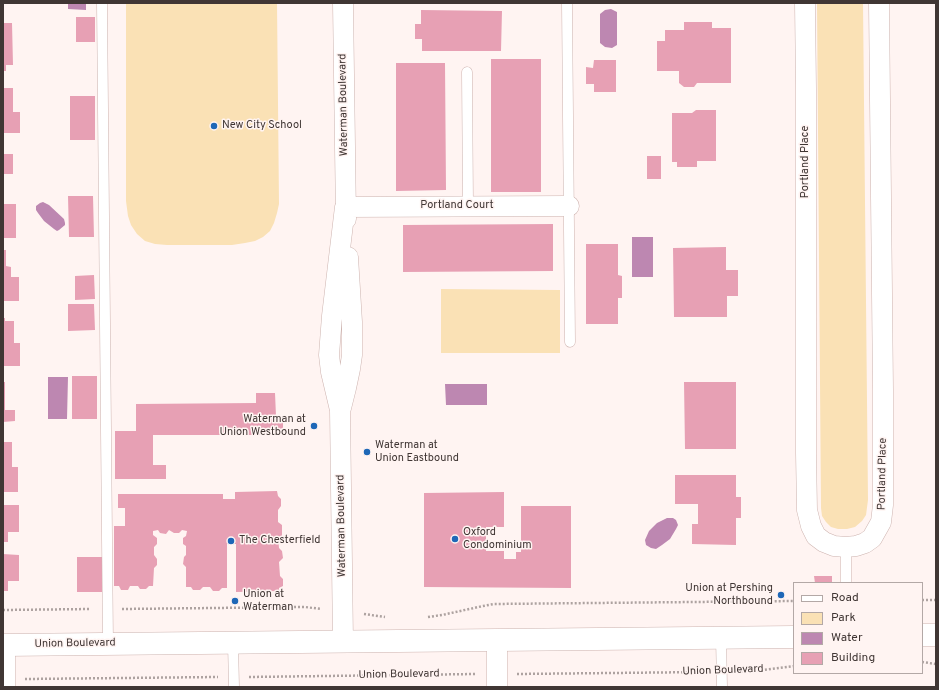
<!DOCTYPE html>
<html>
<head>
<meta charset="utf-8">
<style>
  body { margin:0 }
  #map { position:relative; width:939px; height:690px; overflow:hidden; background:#fff4f2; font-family:Overpass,sans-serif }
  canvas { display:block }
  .frame { position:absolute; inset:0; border:4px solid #403634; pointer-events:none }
  .legend { position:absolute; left:793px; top:582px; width:130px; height:92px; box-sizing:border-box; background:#fff4f2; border:1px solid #b3a8a6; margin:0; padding:5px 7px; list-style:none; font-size:12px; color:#403634 }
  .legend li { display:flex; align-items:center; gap:8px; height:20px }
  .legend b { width:20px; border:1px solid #b3a8a6 }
</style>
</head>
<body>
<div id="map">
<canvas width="939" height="690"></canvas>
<div class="frame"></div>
<ul class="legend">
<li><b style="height:5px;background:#fff"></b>Road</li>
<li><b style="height:11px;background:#fae1b5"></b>Park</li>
<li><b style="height:11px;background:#bd87b1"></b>Water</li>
<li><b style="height:11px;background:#e7a0b4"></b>Building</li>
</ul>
</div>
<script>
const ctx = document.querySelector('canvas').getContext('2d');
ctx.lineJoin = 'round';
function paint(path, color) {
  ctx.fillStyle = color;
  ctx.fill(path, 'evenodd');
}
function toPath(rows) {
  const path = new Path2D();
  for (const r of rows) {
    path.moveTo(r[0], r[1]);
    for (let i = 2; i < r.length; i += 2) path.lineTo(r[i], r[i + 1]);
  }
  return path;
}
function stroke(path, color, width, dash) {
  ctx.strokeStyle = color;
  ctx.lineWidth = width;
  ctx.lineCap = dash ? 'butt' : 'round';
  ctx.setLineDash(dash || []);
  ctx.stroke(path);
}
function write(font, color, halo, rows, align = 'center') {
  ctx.font = font + ' Overpass,sans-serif';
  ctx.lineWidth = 3;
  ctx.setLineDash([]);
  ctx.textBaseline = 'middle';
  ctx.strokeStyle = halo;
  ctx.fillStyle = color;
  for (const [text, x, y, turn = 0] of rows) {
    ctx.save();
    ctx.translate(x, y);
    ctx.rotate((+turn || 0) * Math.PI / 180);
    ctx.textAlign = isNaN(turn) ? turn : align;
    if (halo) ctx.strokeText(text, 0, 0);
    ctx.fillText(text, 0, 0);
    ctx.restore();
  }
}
paint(toPath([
  [126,3,277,3,279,204,277,213,274,223,270,231,263,237,255,241,245,243,232,245,167,245,155,244,145,241,137,234,131,225,128,216,126,201],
  [817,3,863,3,868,500,866,515,862,521,855,527,847,529,838,529,831,527,826,522,822,516,821,508],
  [441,289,560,290,560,353,441,353]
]), '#fae1b5');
paint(toPath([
  [68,3,86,3,86,10,68,9],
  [611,9,617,12,617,45,612,48,605,47,600,43,600,14,605,10],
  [43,202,49,205,64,219,65,223,65,225,59,230,57,231,54,229,44,221,38,213,36,210,36,206,40,203],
  [632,237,653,237,653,277,632,277],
  [48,377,68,377,67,419,48,419],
  [445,384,487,384,487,405,446,405],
  [667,518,673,518,676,520,678,525,676,529,670,539,662,545,656,549,651,548,646,545,645,540,649,531,657,523]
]), '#bd87b1');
paint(toPath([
  [421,10,502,11,501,51,422,51,422,39,415,39,415,24,421,24],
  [76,17,95,17,95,42,76,42],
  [684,22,712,22,712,28,731,28,731,83,697,83,694,87,684,87,679,83,679,71,657,71,657,41,665,41,665,30,684,30],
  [3,23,12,23,13,65,6,65,6,71,3,71],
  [491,59,541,59,541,192,491,192],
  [594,60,616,60,616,92,594,92,594,84,586,84,586,67,593,68],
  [396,63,445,63,446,190,396,191],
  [3,88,13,88,13,112,20,112,20,133,3,133],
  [70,96,95,96,95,140,70,140],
  [696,110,716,110,716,161,697,161,697,167,677,167,677,162,672,162,672,113,692,113],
  [3,154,13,154,13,174,3,174],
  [647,156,661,156,661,179,647,179],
  [68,196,93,196,94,237,69,237],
  [3,204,16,204,16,238,3,238],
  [553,224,553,271,403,272,403,225],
  [586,244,618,244,618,275,622,276,622,298,618,298,618,324,586,324],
  [726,247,726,270,738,270,738,296,727,296,727,317,674,317,673,248],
  [3,250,6,250,6,266,11,267,11,277,19,277,19,301,3,301],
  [94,275,95,299,75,300,75,276],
  [68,304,94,304,95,330,68,331],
  [3,318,5,318,5,321,14,321,14,343,20,343,20,366,3,366],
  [72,376,97,376,97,419,72,419],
  [3,382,5,382,5,410,15,410,15,421,3,422],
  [684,382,736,382,736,449,685,449],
  [256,393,275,393,276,416,283,416,283,435,153,435,153,465,166,465,166,479,115,479,115,431,136,431,136,404,256,403],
  [3,442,12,442,12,467,18,467,18,492,3,492],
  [675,475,736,475,736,497,741,497,741,518,736,518,736,545,692,544,692,524,698,524,698,504,675,504],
  [277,491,278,496,281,499,281,506,278,510,278,522,282,525,282,536,278,538,279,548,282,551,283,558,279,562,280,576,283,579,283,586,279,588,279,591,236,592,236,544,227,544,227,588,222,588,219,591,213,591,210,587,203,587,200,590,193,590,191,587,186,587,186,567,183,564,184,557,186,555,186,546,183,544,183,538,186,536,187,531,182,530,179,533,174,533,169,530,166,534,160,533,158,530,153,531,153,535,157,538,157,544,154,547,154,555,157,559,157,565,154,568,153,586,149,586,146,589,140,589,138,586,130,586,128,590,121,590,119,586,114,586,114,526,125,526,125,508,118,508,118,494,223,494,223,499,235,499,235,492],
  [504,492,504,527,486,527,486,551,504,551,504,559,516,559,516,552,521,552,521,506,571,506,571,588,424,587,424,493],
  [3,505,19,505,19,532,8,532,8,542,3,542],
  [3,554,19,555,19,581,8,581,8,591,3,591],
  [77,557,102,557,102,592,77,592],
  [814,576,832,576,832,583,815,583]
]), '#e7a0b4');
const service = toPath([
  [102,3,108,644],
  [567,3,570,342],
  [467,72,468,206],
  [846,547,846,583],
  [721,637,722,687],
  [233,643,234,687]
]);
const minor = toPath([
  [343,3,346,219],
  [805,3,806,89,806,453,807,510,811,526,816,536,824,542,834,546,846,547,856,546,865,543,872,538,881,522,883,505,883,390,879,3],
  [345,207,569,206],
  [341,408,346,388,350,369,352,355,352,322,348,257],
  [497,640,497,687],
  [343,642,340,410,331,372,329,355,332,316,345,207],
  [5,645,5,687]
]);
const secondary = toPath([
  [922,635,936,635],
  [3,645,794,637]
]);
stroke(service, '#cdb3af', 11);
stroke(minor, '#cdb3af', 21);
stroke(secondary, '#cdb3af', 23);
stroke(toPath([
  [922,600,936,600],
  [122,609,305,607,321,609],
  [3,610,91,609],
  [364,614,385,617],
  [428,617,442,615,483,606,494,604,794,601],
  [922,662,936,664],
  [737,672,763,670,794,666],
  [517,674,706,672],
  [249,677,476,674],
  [25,679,218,677]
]), '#ada2a0', 2.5, [2, 2]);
stroke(service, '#fff', 10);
stroke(minor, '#fff', 20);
stroke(secondary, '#fff', 22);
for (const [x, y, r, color] of [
  [214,126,4,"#1e67b7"],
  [314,426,4,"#1e67b7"],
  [367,452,4,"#1e67b7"],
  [455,539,4,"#1e67b7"],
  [231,541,4,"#1e67b7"],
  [781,595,4,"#1e67b7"],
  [235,601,4,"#1e67b7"]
]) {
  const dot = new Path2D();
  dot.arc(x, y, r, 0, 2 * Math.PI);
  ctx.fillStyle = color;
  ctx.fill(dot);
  stroke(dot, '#fff4f2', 1.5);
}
write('11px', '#403634', '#fff4f2', [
  ["Waterman Boulevard",344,105,-91],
  ["Portland Place",806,162,-90],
  ["Portland Court",457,206],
  ["Portland Place",883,474,-89],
  ["Waterman Boulevard",342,526,-91],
  ["Union Boulevard",75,644,-1],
  ["Union Boulevard",723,671,-2],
  ["Union Boulevard",399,675,-1]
]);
write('11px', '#403634', '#fff4f2', [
  ["New City School",222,126],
  ["Waterman at",306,420,"right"],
  ["Union Westbound",306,433,"right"],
  ["Waterman at",375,446],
  ["Union Eastbound",375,459],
  ["Oxford",463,533],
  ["Condominium",463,546],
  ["The Chesterfield",239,541],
  ["Union at Pershing",773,589,"right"],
  ["Northbound",773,602,"right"],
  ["Union at",243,595],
  ["Waterman",243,608]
], 'left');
</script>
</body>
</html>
